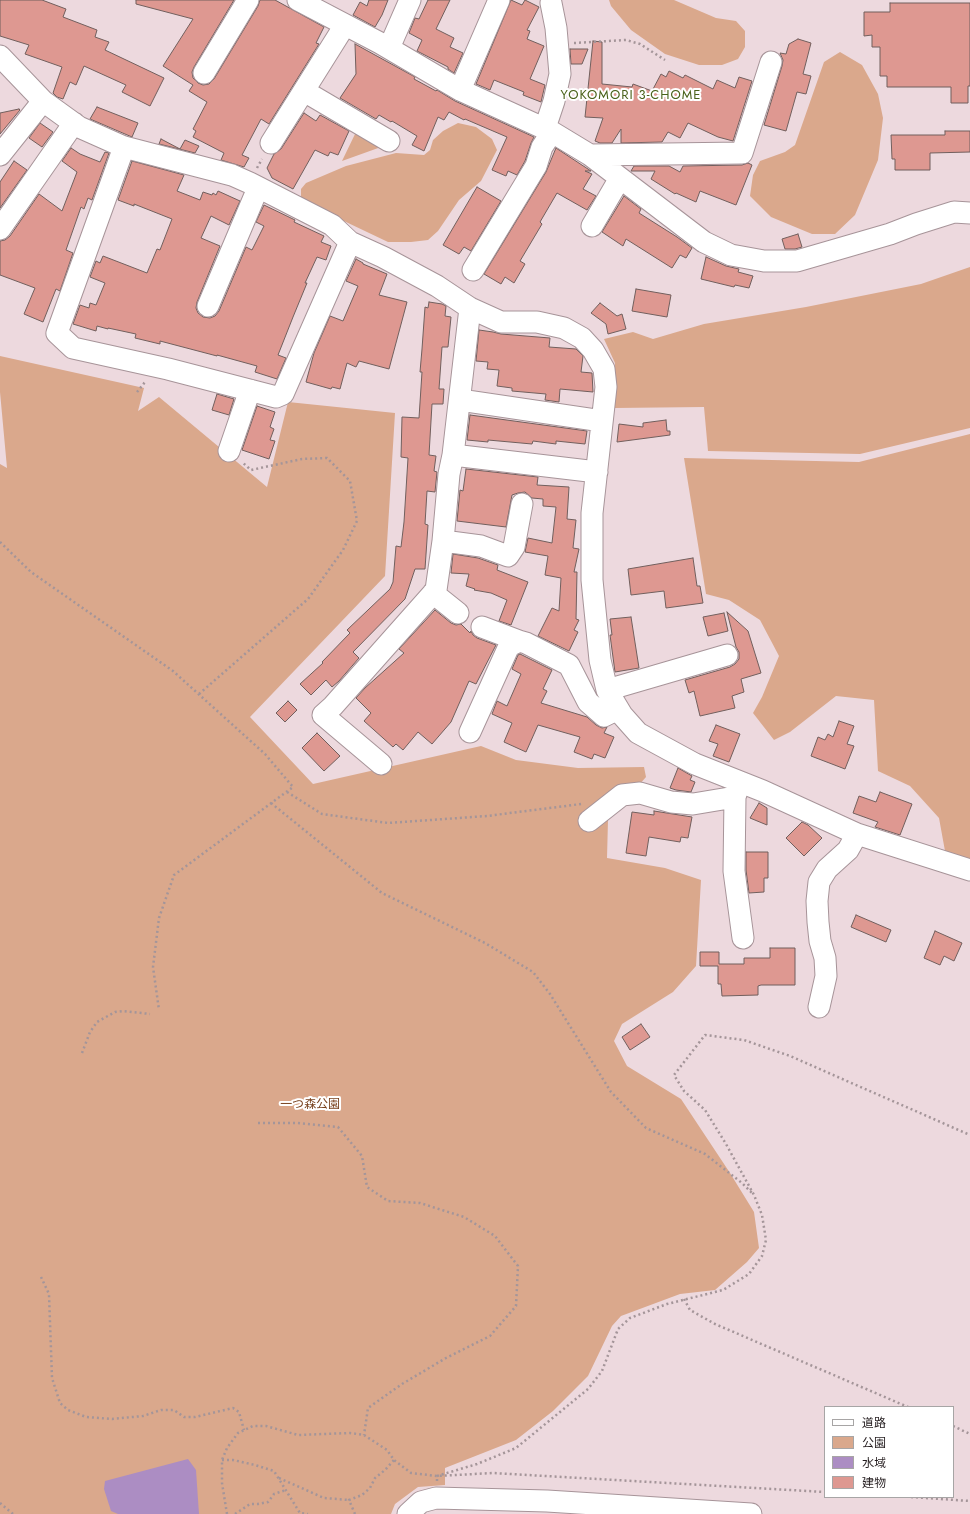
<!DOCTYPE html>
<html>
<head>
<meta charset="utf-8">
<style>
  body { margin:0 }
  #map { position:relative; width:970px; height:1514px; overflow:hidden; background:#edd9de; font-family:Jost,"Noto Sans JP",sans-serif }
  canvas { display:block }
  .legend { position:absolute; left:824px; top:1406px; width:130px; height:92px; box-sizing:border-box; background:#fff; border:1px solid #a7a5a5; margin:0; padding:5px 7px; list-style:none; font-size:12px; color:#241d1f }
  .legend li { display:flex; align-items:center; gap:8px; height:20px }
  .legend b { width:20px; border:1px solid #a7a5a5 }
</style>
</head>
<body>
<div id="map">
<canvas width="970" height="1514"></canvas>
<ul class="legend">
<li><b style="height:5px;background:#fff"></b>道路</li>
<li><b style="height:11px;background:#daa88c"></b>公園</li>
<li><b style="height:11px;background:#ac8dc3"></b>水域</li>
<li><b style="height:11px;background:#de9891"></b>建物</li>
</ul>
</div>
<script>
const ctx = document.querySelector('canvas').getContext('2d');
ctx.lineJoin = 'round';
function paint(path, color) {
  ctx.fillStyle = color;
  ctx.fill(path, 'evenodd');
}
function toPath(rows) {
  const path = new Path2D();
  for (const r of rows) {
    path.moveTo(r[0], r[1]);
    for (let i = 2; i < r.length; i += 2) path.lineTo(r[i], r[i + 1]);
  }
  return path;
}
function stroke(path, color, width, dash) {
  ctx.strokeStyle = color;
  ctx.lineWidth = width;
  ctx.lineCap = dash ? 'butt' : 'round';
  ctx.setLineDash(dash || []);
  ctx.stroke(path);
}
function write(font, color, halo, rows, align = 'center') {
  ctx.font = font + ' Jost,"Noto Sans JP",sans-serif';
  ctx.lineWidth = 4;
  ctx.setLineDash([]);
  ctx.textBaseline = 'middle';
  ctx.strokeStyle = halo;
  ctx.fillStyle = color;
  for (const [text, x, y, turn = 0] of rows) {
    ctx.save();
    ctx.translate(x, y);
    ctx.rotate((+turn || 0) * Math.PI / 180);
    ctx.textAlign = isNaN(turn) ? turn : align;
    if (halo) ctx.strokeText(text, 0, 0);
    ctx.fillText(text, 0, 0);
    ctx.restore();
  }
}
paint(toPath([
  [609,0,674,0,716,18,736,21,745,31,745,47,738,59,722,65,699,65,665,54,631,30,611,6],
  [840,52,862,65,878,94,883,118,878,160,855,215,835,234,812,234,771,217,750,196,753,175,760,161,785,152,795,145,824,62],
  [458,123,476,127,492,139,497,150,481,181,459,200,438,231,428,240,411,242,388,242,325,212,301,199,301,189,306,183,346,166,396,153,424,155,430,150,433,140,443,131],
  [356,132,381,147,342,161],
  [970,267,970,428,860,454,708,451,704,407,614,408,615,363,604,339,633,332,653,339,704,324,806,307,921,284],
  [0,356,144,388,138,411,159,397,267,487,288,402,395,413,385,576,250,717,313,784,481,746,516,760,578,768,644,767,646,777,608,820,607,858,665,868,701,880,696,966,673,992,622,1024,614,1041,627,1066,681,1099,730,1173,754,1212,759,1248,747,1262,715,1290,680,1294,621,1316,612,1326,588,1376,553,1411,516,1440,445,1468,445,1485,418,1487,395,1504,391,1514,0,1514,0,464,7,468,0,392],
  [970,434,970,859,945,851,939,818,910,786,878,771,874,700,836,696,790,732,774,740,753,713,762,697,779,656,760,620,729,600,706,594,684,458,859,462]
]), '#daa88c');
paint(toPath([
  [188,1459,196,1470,199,1514,118,1514,111,1511,104,1489,105,1481]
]), '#ac8dc3');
const building = toPath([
  [0,0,42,0,66,9,63,17,97,30,95,37,109,42,105,50,164,78,150,106,122,92,126,85,84,66,76,85,70,82,63,99,57,97,53,93,62,67,25,54,29,45,0,36,0,0],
  [136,0,234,0,194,67,192,72,193,78,198,83,203,85,209,84,214,79,258,6,260,0,275,0,324,27,316,43,319,44,269,124,261,119,242,155,249,158,244,167,221,160,224,153,193,137,196,131,193,129,207,102,189,91,193,85,163,66,193,19,136,4,136,0],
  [369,0,388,0,382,15,375,27,353,15,360,2,367,6,369,0],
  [428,0,450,0,436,29,454,38,450,47,463,53,454,73,448,69,448,67,417,51,422,40,409,33,415,18,419,19,428,0],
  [511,0,522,5,525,0,539,7,527,30,530,31,527,39,544,46,530,79,545,85,541,102,523,95,524,92,494,80,490,90,476,84,511,0],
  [890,3,970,3,970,86,968,86,968,103,951,103,951,87,887,87,887,76,880,76,880,47,872,47,872,35,864,36,864,12,890,12,890,3],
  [798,39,811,43,803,74,811,76,806,94,797,92,786,131,764,125,782,66,783,60,780,53,786,54,789,44,798,39],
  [593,41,602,42,602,84,632,87,633,84,652,91,661,74,666,77,669,71,683,78,685,75,713,89,717,80,735,88,739,77,752,81,733,141,718,137,688,123,680,138,668,132,662,142,621,143,621,129,612,143,600,143,595,141,603,118,585,117,593,41],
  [355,44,415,77,414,79,436,91,437,90,455,101,534,137,531,143,525,161,517,175,508,171,506,176,492,170,507,137,465,119,464,120,449,112,444,120,438,117,424,151,412,145,417,136,392,121,391,122,379,115,376,119,340,98,356,74,355,44],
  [570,49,588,49,582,64,571,64,570,49],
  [97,107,138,123,132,137,90,119,97,107],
  [19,109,20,110,0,134,0,113,19,109],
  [304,113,316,121,320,115,349,131,338,155,330,152,328,156,315,150,293,189,272,178,267,168,274,154,281,149,304,113],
  [40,123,53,132,42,147,29,138,40,123],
  [945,131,970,131,970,152,930,153,930,170,895,170,895,159,892,159,891,135,945,135,945,131],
  [161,139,180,149,185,140,199,146,195,153,159,144,161,139],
  [71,148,80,154,100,162,105,152,109,153,92,200,88,198,84,209,81,207,66,250,73,253,60,291,56,289,43,322,24,314,35,288,0,275,0,241,5,240,10,236,39,194,62,211,77,172,62,161,71,148],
  [556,148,591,171,585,171,592,174,583,189,596,196,587,210,557,193,540,222,542,224,520,261,525,264,514,283,505,277,501,284,484,274,546,172,556,148],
  [14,161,27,170,0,208,0,182,14,161],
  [132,161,184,175,177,191,200,200,203,192,212,195,213,193,216,195,218,191,240,201,229,225,211,216,201,238,220,246,197,302,196,308,198,313,203,317,210,318,215,316,219,311,246,247,252,250,264,226,256,222,264,205,295,220,294,222,324,236,321,242,331,246,326,260,317,257,305,283,307,283,293,317,278,355,286,358,277,379,255,372,257,366,217,355,217,356,160,341,160,344,135,338,136,334,108,328,108,329,97,326,96,331,73,324,80,305,89,308,90,303,96,305,105,283,90,277,96,261,100,263,103,256,147,273,157,249,160,250,172,219,134,204,134,206,118,200,132,161],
  [748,163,752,165,736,205,700,191,696,202,676,193,675,194,651,179,655,171,631,171,634,166,669,166,680,172,683,166,742,165,748,163],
  [477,187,501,201,471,251,464,247,459,254,443,245,477,187],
  [624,196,641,209,639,213,677,237,692,248,686,258,680,255,672,268,626,239,623,246,602,232,624,196],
  [798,234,802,247,795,249,785,249,782,239,798,234],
  [706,257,726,266,739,269,738,272,753,276,749,288,735,285,734,287,701,279,706,257],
  [356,259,363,263,363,264,387,274,379,295,407,302,389,369,359,361,356,367,347,363,340,389,332,387,331,389,306,382,314,353,330,316,343,321,358,286,346,281,356,259],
  [636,289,671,295,667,317,632,311,636,289],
  [429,302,442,304,446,306,445,316,451,317,448,347,442,347,439,389,444,389,443,404,432,404,429,455,436,456,434,471,437,472,435,492,427,491,425,524,428,525,425,569,415,569,405,599,353,652,359,658,339,681,332,687,326,680,311,695,300,684,323,663,322,662,350,633,347,630,390,589,393,582,396,546,401,547,404,522,408,458,401,457,402,417,419,418,422,372,420,372,422,349,425,307,428,308,429,302],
  [600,303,617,316,622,314,626,329,608,334,606,324,591,313,600,303],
  [479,330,493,332,501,334,550,338,549,347,576,349,583,356,581,372,592,373,593,392,560,389,559,402,545,400,546,394,512,391,512,388,497,386,499,370,487,369,488,362,476,361,479,330],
  [217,394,234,399,229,415,212,410,217,394],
  [257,406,275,412,270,427,274,429,270,440,275,441,269,459,242,450,257,406],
  [470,415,587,431,585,444,556,441,556,444,533,441,532,444,488,440,488,442,467,440,470,415],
  [666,420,667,431,670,431,670,435,617,442,619,424,643,427,643,423,666,420],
  [466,469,538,477,537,485,569,487,567,519,576,520,573,548,579,549,574,572,577,572,576,619,579,620,574,630,578,632,569,651,538,636,552,608,559,611,561,578,545,575,548,556,525,552,528,538,552,543,556,507,543,506,543,499,532,498,525,492,518,493,512,495,506,527,457,521,460,490,463,491,466,469],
  [453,554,478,558,498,565,497,570,528,582,511,625,499,621,507,600,491,593,474,590,475,589,466,586,469,574,451,573,453,554],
  [693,558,697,586,700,586,703,603,666,608,664,591,631,595,628,569,693,558],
  [435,610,451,623,456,625,461,624,470,633,471,631,473,635,477,638,496,645,476,684,469,681,451,722,432,744,418,732,403,750,396,744,393,747,364,721,371,713,356,698,365,688,404,653,399,649,435,610],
  [727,612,748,631,761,673,741,679,744,692,732,696,735,708,700,716,694,691,689,693,685,680,730,667,735,664,739,659,739,652,736,647,727,612],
  [724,613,728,631,708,636,703,617,724,613],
  [631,617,639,668,615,672,610,635,612,635,610,619,631,617],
  [520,654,552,670,543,689,547,691,541,703,587,717,596,725,602,728,607,727,604,733,614,737,605,758,594,754,592,759,574,752,580,737,538,725,526,752,504,742,512,723,492,714,497,701,507,706,521,674,512,669,518,655,520,654],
  [288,701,297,710,285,722,276,713,288,701],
  [839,721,854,726,847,744,854,746,845,769,811,756,818,737,825,740,828,734,833,737,839,721],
  [716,725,740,734,729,762,713,756,718,744,709,741,716,725],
  [317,733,340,756,324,771,302,748,317,733],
  [678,768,692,776,690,780,695,782,691,792,676,790,670,788,678,768],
  [880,792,912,804,900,835,875,827,878,822,853,813,859,796,876,802,880,792],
  [759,803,767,808,767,825,750,818,759,803],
  [654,811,692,817,688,838,681,837,680,842,649,837,646,856,626,853,632,812,654,815,654,811],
  [802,822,808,825,822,838,804,856,786,838,802,822],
  [746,852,768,852,768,878,764,878,764,892,749,893,746,870,746,852],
  [856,915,891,930,886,942,851,927,856,915],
  [935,931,962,943,954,961,944,956,940,965,924,958,935,931],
  [770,948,795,948,795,985,761,985,758,986,758,995,722,996,721,984,718,984,718,966,700,966,700,952,719,952,719,964,744,964,744,958,770,958,770,948],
  [641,1024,650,1037,630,1050,622,1037,641,1024]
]);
paint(building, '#de9891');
stroke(building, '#715f5d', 1);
const minor = toPath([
  [298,0,380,43,460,90,552,132,590,155,704,242,731,255,764,261,797,261,890,234,916,224,954,212,970,213],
  [389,48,410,0],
  [0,56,43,101,79,127,124,147,232,175,250,183,332,225,350,242,383,257,437,286,470,308,501,322,537,322,564,328,582,338,593,350,604,369,606,387,592,513,592,580,600,660,607,690,622,715,638,733,695,764,763,791,857,834,970,870],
  [204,73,248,0],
  [460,90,499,0],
  [304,91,389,141],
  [545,128,554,101,560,74,556,28,551,3],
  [271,143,345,25],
  [124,147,57,333,73,348,168,369,276,397,283,394,350,242],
  [0,155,43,101],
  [590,155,742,153,771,62],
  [592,226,620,178],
  [0,229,74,123],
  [473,270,536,166,542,147,552,132],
  [208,306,258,188],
  [460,400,602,421],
  [229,451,250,390],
  [453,455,470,308],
  [443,541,481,546,508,556,514,547,522,504],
  [433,593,458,613],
  [482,627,519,641],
  [607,690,727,655],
  [470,732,509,646,519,641,526,643,569,665,588,702,604,716,618,709],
  [381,764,323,715,333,706,436,590,443,541,449,474,453,455,597,472],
  [740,782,735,797,734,871,743,938],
  [589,821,622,795,640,793,671,802,693,804,735,797],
  [819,1007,826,976,825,958,820,941,818,922,817,901,819,882,827,869,848,850,857,834],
  [408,1514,421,1502,436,1498,547,1501,751,1514]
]);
stroke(minor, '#a79499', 23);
stroke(toPath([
  [574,43,626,40,640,44,665,60],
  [257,168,262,159],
  [137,392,145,382],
  [0,542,31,572,173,671,265,754,293,787,174,875,159,918,153,967,159,1010],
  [199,694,308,599,343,550,357,521,350,481,327,458,302,459,251,470,242,462],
  [287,792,322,814,388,823,487,816,581,804],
  [271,803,382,893,485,943,533,972,550,994,611,1092,646,1128,705,1154,742,1183,752,1193],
  [82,1053,90,1032,97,1022,115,1012,123,1011,150,1014],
  [258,1123,297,1123,338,1127,362,1156,367,1187,388,1201,420,1203,464,1217,495,1236,518,1266,516,1306,490,1336,446,1358,402,1384,368,1408,364,1435],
  [41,1277,49,1294,52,1378,60,1403,68,1410,86,1417,112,1419,143,1416,161,1410,174,1410,184,1417,195,1417,233,1408,239,1412,244,1430],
  [684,1299,690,1310,715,1324,908,1407],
  [953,1426,970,1434],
  [222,1460,233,1460,255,1465,274,1471,300,1513,308,1514],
  [279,1478,324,1498,349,1500],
  [437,1481,437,1476,477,1464,516,1448,588,1389,602,1371,618,1329,630,1318,667,1304,723,1290,749,1274,762,1256,766,1240,762,1215,754,1195,726,1144,705,1110,684,1091,674,1075,705,1035,744,1040,790,1056,970,1135],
  [911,1497,970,1501],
  [0,1503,13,1514],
  [227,1514,222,1483,222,1460,227,1448,238,1433,253,1426,266,1426,298,1435,350,1433,364,1435,387,1450,394,1460,411,1473,437,1476,493,1473,825,1492],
  [235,1514,250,1504,258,1504,268,1502,274,1494,286,1490],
  [355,1514,349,1500,362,1495,370,1488,375,1478,385,1470,394,1460]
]), '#a49599', 2.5, [2, 3]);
stroke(minor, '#fff', 21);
write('12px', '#773f1b', '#fff', [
  ["一つ森公園",310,1105]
]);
ctx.letterSpacing = '1px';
write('13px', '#4a611a', '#fff', [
  ["YOKOMORI 3-CHOME",631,96]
]);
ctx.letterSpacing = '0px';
</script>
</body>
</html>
